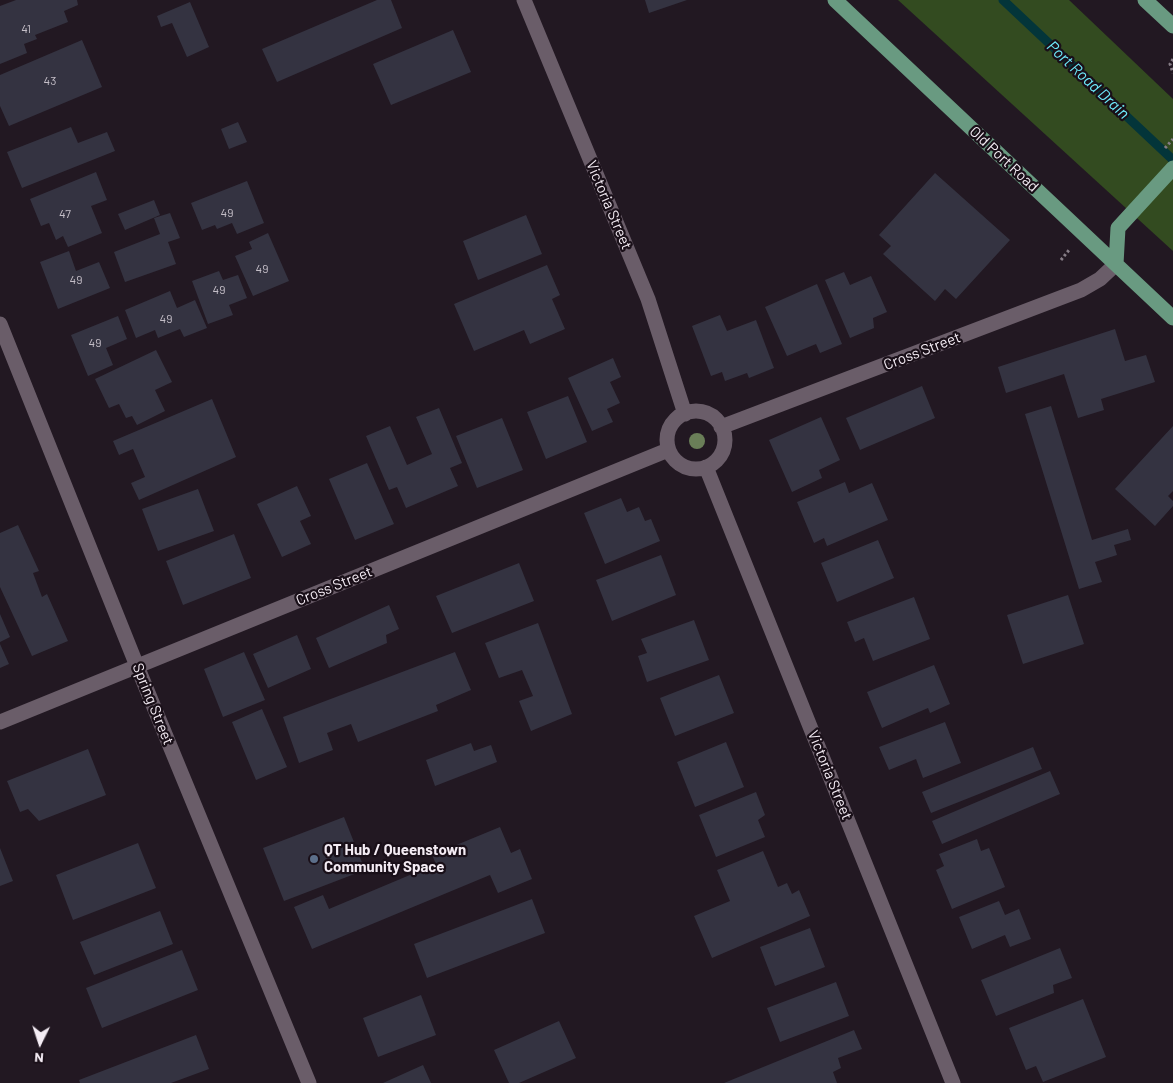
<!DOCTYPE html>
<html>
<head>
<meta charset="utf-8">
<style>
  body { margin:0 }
  #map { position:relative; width:1173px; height:1083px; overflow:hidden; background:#221822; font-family:Barlow,sans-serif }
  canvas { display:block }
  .north { position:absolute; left:15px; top:1018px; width:50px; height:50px; -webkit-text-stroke:4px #190f18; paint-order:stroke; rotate:184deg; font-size:14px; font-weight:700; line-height:20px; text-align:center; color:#f4ecf4 }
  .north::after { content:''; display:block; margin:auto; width:18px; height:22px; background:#f4ecf4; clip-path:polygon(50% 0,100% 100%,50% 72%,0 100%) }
</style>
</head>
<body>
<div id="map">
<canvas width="1173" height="1083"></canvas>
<div class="north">N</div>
</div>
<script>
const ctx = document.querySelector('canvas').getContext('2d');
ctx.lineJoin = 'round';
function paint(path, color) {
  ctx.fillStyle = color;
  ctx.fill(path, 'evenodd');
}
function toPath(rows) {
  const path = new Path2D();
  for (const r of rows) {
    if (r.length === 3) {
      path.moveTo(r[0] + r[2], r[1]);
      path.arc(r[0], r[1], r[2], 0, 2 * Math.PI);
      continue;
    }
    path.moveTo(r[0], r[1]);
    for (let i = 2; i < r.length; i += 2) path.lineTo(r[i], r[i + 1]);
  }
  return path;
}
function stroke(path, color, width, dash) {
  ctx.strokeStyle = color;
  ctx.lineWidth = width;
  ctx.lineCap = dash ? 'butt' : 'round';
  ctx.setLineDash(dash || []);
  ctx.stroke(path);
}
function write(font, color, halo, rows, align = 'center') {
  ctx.font = font + ' Barlow,sans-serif';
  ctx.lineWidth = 4.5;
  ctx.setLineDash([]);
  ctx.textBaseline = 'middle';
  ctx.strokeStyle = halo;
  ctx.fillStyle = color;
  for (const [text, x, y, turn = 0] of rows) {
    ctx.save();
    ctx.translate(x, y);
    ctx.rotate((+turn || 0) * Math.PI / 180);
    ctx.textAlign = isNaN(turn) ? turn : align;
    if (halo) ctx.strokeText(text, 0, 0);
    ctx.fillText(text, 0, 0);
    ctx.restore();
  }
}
paint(toPath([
  [898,0,1069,0,1173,99,1173,251]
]), '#334b20');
stroke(toPath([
  [1003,0,1173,160]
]), '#03353a', 9);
paint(toPath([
  [16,0,77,0,78,5,64,11,68,22,35,35,37,39,24,44,27,53,0,64,0,6],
  [377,0,391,0,402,28,277,82,262,49],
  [645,0,687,0,649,13],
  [190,2,209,47,187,57,172,23,161,27,157,16],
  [453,30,471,72,391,105,373,64],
  [82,40,102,87,9,126,0,106,0,75],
  [238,122,247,142,229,149,221,129],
  [71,127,78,143,107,132,115,151,22,188,7,152],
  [96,172,107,200,91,206,102,233,68,247,63,236,56,240,49,223,41,226,30,199],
  [935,173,1010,240,956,299,945,289,935,301,883,254,891,246,879,235],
  [247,181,264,223,237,234,232,223,217,229,215,225,202,230,191,203],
  [154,200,160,215,125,230,118,214],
  [170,213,180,238,168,242,176,264,125,282,114,252,160,234,154,218],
  [526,215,542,254,478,280,463,241],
  [268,233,289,281,253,296,235,256,252,249,249,242],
  [69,251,76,271,99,262,110,288,58,309,40,262],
  [547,265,560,295,552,299,565,329,530,344,524,330,474,351,454,304],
  [219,271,223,280,238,275,247,298,229,305,233,315,208,324,192,281],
  [844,272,850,285,871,276,887,312,873,318,874,328,850,338,825,280],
  [817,284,842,344,820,353,816,344,787,356,765,307],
  [170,291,177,308,195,300,207,328,184,337,180,329,158,338,155,330,136,338,125,310],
  [720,315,727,331,756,320,774,368,749,378,747,373,725,381,722,372,711,376,692,326],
  [118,316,127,339,106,348,113,365,88,376,71,335],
  [1115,329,1125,361,1146,355,1155,382,1101,399,1104,410,1078,418,1064,374,1006,393,998,367],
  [156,350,172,382,155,390,165,411,137,425,132,416,126,418,119,404,109,408,95,379],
  [613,358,621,377,610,382,620,403,607,409,613,422,592,431,568,378],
  [922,386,935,418,860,450,846,418],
  [568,396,587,442,546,459,527,412],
  [212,399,236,457,139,500,131,483,145,477,133,449,119,455,113,441],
  [1051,406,1092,540,1128,529,1131,540,1114,545,1117,555,1095,562,1102,582,1079,589,1025,414],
  [439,408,462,463,450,468,458,486,406,508,397,487,389,490,366,436,390,426,407,465,432,454,416,417],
  [821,417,840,460,819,470,822,478,792,492,769,440],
  [502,418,523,470,477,488,456,436],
  [1173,426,1173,491,1168,496,1173,501,1173,506,1155,526,1115,489],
  [367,463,394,524,355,540,329,479],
  [845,482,849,493,872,483,888,520,827,546,824,538,814,543,797,502],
  [297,486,311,516,300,521,311,544,282,557,257,504],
  [198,489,214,531,158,551,142,509],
  [621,498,627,512,639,507,645,521,651,519,660,541,605,564,584,513],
  [18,525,39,571,33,573,42,597,47,594,68,641,32,656,0,587,0,533],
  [234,534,251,578,183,605,166,561],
  [878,540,894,578,837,602,821,563],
  [661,555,676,595,612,621,596,580],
  [519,563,534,601,452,633,436,596],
  [1068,595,1084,644,1023,664,1007,615],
  [914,597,930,639,873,661,864,638,855,642,847,622],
  [389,605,399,629,386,635,387,643,329,668,316,638],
  [0,614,10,637,0,642],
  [694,620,709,660,647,682,638,656,647,653,641,639],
  [538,623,572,714,531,731,519,701,533,696,522,670,499,678,485,643],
  [297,635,311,669,268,688,253,654],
  [0,644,9,664,0,668],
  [244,652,265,700,223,717,204,669],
  [455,652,471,690,436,705,438,711,358,742,351,724,327,733,333,750,299,763,283,717],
  [934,665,950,704,930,713,928,708,882,728,867,692],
  [719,675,734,713,675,736,660,698],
  [262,709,287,767,256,780,232,722],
  [945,722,961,763,923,778,916,759,889,770,879,747],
  [726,742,744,787,695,807,677,762],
  [471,743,474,751,491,745,497,762,435,786,426,760],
  [1033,747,1042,769,931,813,922,792],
  [88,749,106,795,39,821,28,809,20,812,7,781],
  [1050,771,1060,794,942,844,932,821],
  [756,792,765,815,758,820,765,837,716,857,699,815],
  [344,817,365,870,284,901,263,848],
  [500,827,511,853,520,849,532,879,498,893,490,875,312,949,294,907,323,895,329,909,436,864,432,855],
  [977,839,981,851,989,848,1005,887,952,909,936,870,944,866,939,854],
  [138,843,156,888,73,920,56,875],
  [0,848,13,881,0,886],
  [763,851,778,887,787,883,792,894,799,890,810,916,712,958,694,916,730,901,717,870],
  [532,899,545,933,427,978,414,944],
  [999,901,1005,915,1019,909,1031,939,1010,947,1005,935,972,949,959,917],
  [160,911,173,944,94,975,80,942],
  [810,928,825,967,775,986,760,947],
  [1060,948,1072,978,1053,985,1054,993,996,1016,981,980],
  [182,950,198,990,102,1028,86,988],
  [836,982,849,1016,780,1042,767,1008],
  [421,995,436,1035,378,1057,363,1018],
  [1083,999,1106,1057,1043,1082,1036,1066,1026,1070,1009,1028],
  [559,1021,576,1058,519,1083,509,1083,494,1050],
  [854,1030,862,1049,838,1058,841,1068,833,1072,837,1083,724,1083],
  [196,1035,209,1069,171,1083,80,1083,79,1080],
  [423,1065,431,1083,383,1083]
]), '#343341');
stroke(toPath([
  [1173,59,1170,64,1173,73],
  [1165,148,1173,139],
  [1061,260,1069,250]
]), '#867d86', 3, [2.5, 2.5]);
stroke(toPath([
  [524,0,648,299,685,414],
  [0,324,137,666,309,1083],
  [696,440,29],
  [721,427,1081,290,1100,279,1116,264],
  [706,467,953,1083],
  [0,722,668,450]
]), '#6a5d69', 15);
stroke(toPath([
  [835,0,1173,318],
  [1145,0,1173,26],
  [1116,264,1118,228,1173,168]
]), '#699a81', 15);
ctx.fillStyle = '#6a7e58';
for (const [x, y] of [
  [697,441]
]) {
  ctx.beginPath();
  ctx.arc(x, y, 8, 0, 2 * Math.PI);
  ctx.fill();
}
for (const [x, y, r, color] of [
  [314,859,5,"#5c6f8a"]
]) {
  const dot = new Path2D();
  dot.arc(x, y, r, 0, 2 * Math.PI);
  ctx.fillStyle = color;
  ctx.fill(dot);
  stroke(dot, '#190f18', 2);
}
write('12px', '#c4bec7', null, [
  ["41",26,29],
  ["43",50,81],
  ["49",227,213],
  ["47",65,214],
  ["49",262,269],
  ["49",76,280],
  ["49",219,290],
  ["49",166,319],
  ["49",95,343]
]);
write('15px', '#f4ecf4', '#190f18', [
  ["Old Port Road",1004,159,43],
  ["Victoria Street",609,205,67],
  ["Cross Street",922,351,-21],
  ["Cross Street",334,586,-22],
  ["Spring Street",153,704,68],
  ["Victoria Street",830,775,68]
]);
write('bold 15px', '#f4ecf4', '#190f18', [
  ["QT Hub / Queenstown",324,850],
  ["Community Space",324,867]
], 'left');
write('italic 16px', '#6deafa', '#190f18', [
  ["Port Road Drain",1088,80,43]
]);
</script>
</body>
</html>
